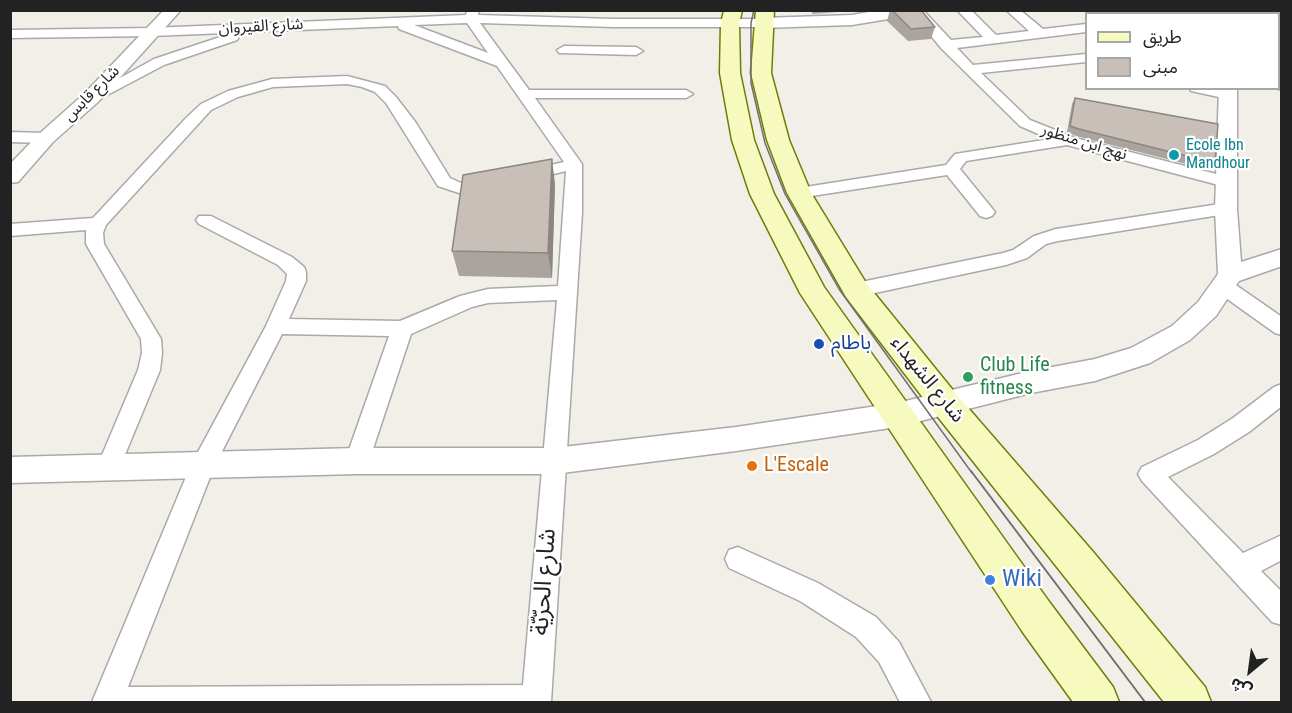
<!DOCTYPE html>
<html>
<head>
<meta charset="utf-8">
<style>
  body { margin:0 }
  #map { position:relative; width:1292px; height:713px; overflow:hidden; background:#f2efe9; font-family:"Roboto Condensed","Noto Sans Arabic",sans-serif }
  canvas { display:block }
  .frame { position:absolute; inset:0; border:12px solid #222; pointer-events:none }
  .legend { position:absolute; left:1085px; top:12px; width:195px; height:78px; box-sizing:border-box; background:#fff; border:2px solid #a7a7a7; margin:0; padding:8px 10px; list-style:none; font-size:18px; color:#222 }
  .legend li { display:flex; align-items:center; gap:12px; height:30px }
  .legend b { width:30px; border:2px solid #a7a7a7 }
  .north { position:absolute; left:1220px; top:641px; width:60px; height:60px; -webkit-text-stroke:4px #fff; paint-order:stroke; rotate:209deg; font-size:16px; font-weight:700; line-height:24px; text-align:center; color:#222 }
  .north::after { content:''; display:block; margin:auto; width:21px; height:27px; background:#222; clip-path:polygon(50% 0,100% 100%,50% 72%,0 100%) }
</style>
</head>
<body>
<div id="map">
<canvas width="1292" height="713"></canvas>
<div class="frame"></div>
<ul class="legend">
<li><b style="height:8px;background:#f7fabf"></b>طريق</li>
<li><b style="height:16px;background:#c7bfb8"></b>مبنى</li>
</ul>
<div class="north">ش</div>
</div>
<script>
const ctx = document.querySelector('canvas').getContext('2d');
ctx.lineJoin = 'round';
function toPath(rows) {
  const path = new Path2D();
  for (const r of rows) {
    path.moveTo(r[0], r[1]);
    for (let i = 2; i < r.length; i += 2) path.lineTo(r[i], r[i + 1]);
  }
  return path;
}
function stroke(path, color, width, dash) {
  ctx.strokeStyle = color;
  ctx.lineWidth = width;
  ctx.lineCap = dash ? 'butt' : 'round';
  ctx.setLineDash(dash || []);
  ctx.stroke(path);
}
function paint(path, color) {
  ctx.fillStyle = color;
  ctx.fill(path, 'evenodd');
}
function write(font, color, halo, rows, align = 'center') {
  ctx.font = font + ' "Roboto Condensed","Noto Sans Arabic",sans-serif';
  ctx.lineWidth = 4.5;
  ctx.setLineDash([]);
  ctx.textBaseline = 'middle';
  ctx.strokeStyle = halo;
  ctx.fillStyle = color;
  for (const [text, x, y, turn = 0] of rows) {
    ctx.save();
    ctx.translate(x, y);
    ctx.rotate((+turn || 0) * Math.PI / 180);
    ctx.textAlign = isNaN(turn) ? turn : align;
    if (halo) ctx.strokeText(text, 0, 0);
    ctx.fillText(text, 0, 0);
    ctx.restore();
  }
}
const minor = toPath([
  [467,10,479,10,478,15,614,19,763,19,769,23,763,27,614,27,480,23,529,90,686,90,693,94,686,98,535,98,582,164,582,213,551,702,92,702,191,465,266,326,286,281,287,274,278,265,199,224,196,220,199,216,211,216,292,257,304,267,306,272,306,281,289,319,400,321,460,296,488,289,558,286,566,171,525,181,519,180,517,176,519,172,564,162,497,66,399,29,398,26,151,36,10,38,10,30,151,28,466,15,467,10],
  [467,23,488,53,414,25,467,23],
  [557,300,523,685,128,687,214,467,282,334,389,336,345,461,349,468,357,471,365,468,369,461,411,334,472,307,488,303,557,300],
  [910,10,923,10,951,40,983,37,957,10,971,10,996,35,1029,31,1006,10,1020,10,1043,29,1086,24,1086,32,957,48,973,65,1086,54,1086,62,981,73,1030,120,1075,138,1232,178,1234,182,1232,186,1226,187,1067,145,966,161,960,169,995,212,992,216,986,218,980,216,947,175,799,198,793,197,790,193,793,189,799,188,946,165,955,154,1050,139,1020,126,941,48,910,10],
  [1105,10,1117,10,1117,14,1105,14,1105,10],
  [232,33,237,34,239,37,237,40,164,65,96,101,91,102,84,98,154,59,232,33],
  [1278,41,1282,42,1282,51,1278,50,1278,41],
  [564,46,636,47,643,51,636,55,559,53,557,50,564,46],
  [347,76,385,86,396,97,416,123,450,178,461,183,489,179,495,180,497,184,495,188,489,189,459,193,438,186,386,103,375,92,362,87,347,84,273,87,238,97,211,110,106,225,103,233,104,244,161,339,162,353,160,370,117,474,109,477,101,474,97,467,138,370,142,353,141,339,86,244,86,230,10,236,10,224,93,218,186,118,201,104,228,91,272,79,347,76],
  [1278,80,1282,81,1282,90,1276,88,1278,88,1278,80],
  [1189,88,1218,88,1233,92,1235,95,1228,99,1191,91,1189,88],
  [10,132,46,133,54,138,46,143,10,142,10,132],
  [1226,203,1232,205,1235,209,1232,213,1058,241,1046,244,1027,258,1006,265,856,297,849,295,846,290,849,285,856,283,1003,253,1013,250,1034,236,1056,229,1226,203],
  [1223,279,1230,281,1282,317,1282,335,1275,333,1216,291,1213,286,1216,281,1223,279],
  [1282,384,1282,406,1249,432,1214,454,1168,477,1243,553,1282,535,1282,560,1261,571,1282,592,1282,625,1272,622,1142,481,1138,474,1142,467,1198,440,1233,418,1274,387,1282,384],
  [738,547,818,583,876,617,899,642,931,702,900,702,879,662,856,637,800,601,729,568,725,559,729,550,738,547]
]);
const tertiary = toPath([
  [164,10,181,10,98,102,53,142,18,182,10,183,10,164,39,134,84,94,164,10],
  [880,10,921,10,913,15,852,25,763,28,755,23,763,18,852,15,880,10],
  [1213,10,1229,10,1230,14,1214,14,1213,10],
  [1219,88,1237,88,1237,209,1241,262,1282,249,1282,266,1239,281,1216,316,1190,340,1150,363,1095,381,1031,393,897,427,736,451,554,474,357,474,10,483,10,457,357,448,554,448,736,427,897,403,1031,371,1095,359,1131,348,1172,326,1198,302,1218,274,1215,209,1219,88]
]);
const secondary = toPath([
  [724,10,742,10,739,24,740,73,754,140,774,194,824,287,1050,603,1113,687,1119,702,1073,702,1022,631,800,293,750,194,732,140,720,73,721,24,724,10],
  [756,10,774,10,771,73,789,140,811,193,866,283,956,394,1094,553,1205,687,1211,702,1164,702,934,412,846,297,787,193,767,140,751,73,756,10]
]);
stroke(minor, '#a9a9a9', 3);
stroke(tertiary, '#a9a9a9', 3);
stroke(secondary, '#707d05', 3);
paint(minor, '#fff');
paint(tertiary, '#fff');
paint(secondary, '#f7fabf');
stroke(toPath([
  [754,10,751,23,751,83,765,143,785,194,839,289,972,473]
]), '#707070', 1.5);
stroke(toPath([
  [971,471,1145,702]
]), '#707070', 2);
paint(toPath([
  [809,10,862,10,813,14],
  [890,10,921,10,935,27,931,39,908,41,887,21],
  [1075,98,1215,163,1210,170,1076,136,1067,132,1072,104],
  [555,184,552,278,459,276,452,251]
]), '#aba49e');
paint(toPath([
  [552,159,555,184,552,278,548,253]
]), '#8b8681');
const building = toPath([
  [892,10,921,10,935,27,911,29,892,10],
  [1075,98,1218,124,1215,163,1079,129,1070,126,1075,98],
  [552,159,548,253,452,251,463,175,552,159]
]);
paint(building, '#c7bfb8');
stroke(building, '#8b8681', 1.5);
for (const [x, y, r, color] of [
  [1174,155,6,"#0f9aa8"],
  [819,344,6,"#1a4fb4"],
  [968,377,6,"#2e9e5b"],
  [752,466,6,"#e8710a"],
  [990,580,6,"#3f7fe0"]
]) {
  const dot = new Path2D();
  dot.arc(x, y, r, 0, 2 * Math.PI);
  ctx.fillStyle = color;
  ctx.fill(dot);
  stroke(dot, '#fff', 2);
}
write('16px', '#222', '#fff', [
  ["شارع القيروان",261,27,-3],
  ["شارع قابس",92,94,-45],
  ["نهج ابن منظور",1084,143,17]
]);
write('16px', '#0d838f', '#fff', [
  ["Ecole Ibn",1186,146],
  ["Mandhour",1186,164]
], 'left');
write('20px', '#164399', '#fff', [
  ["باطام",831,344]
], 'left');
write('20px', '#27864d', '#fff', [
  ["Club Life",980,366],
  ["fitness",980,389]
], 'left');
write('20px', '#222', '#fff', [
  ["شارع الشهداء",927,380,51]
]);
write('20px', '#c56008', '#fff', [
  ["L'Escale",764,466]
], 'left');
write('24px', '#366cbe', '#fff', [
  ["Wiki",1002,580]
], 'left');
write('24px', '#222', '#fff', [
  ["شارع الحرّيّة",545,582,-86]
]);
</script>
</body>
</html>
